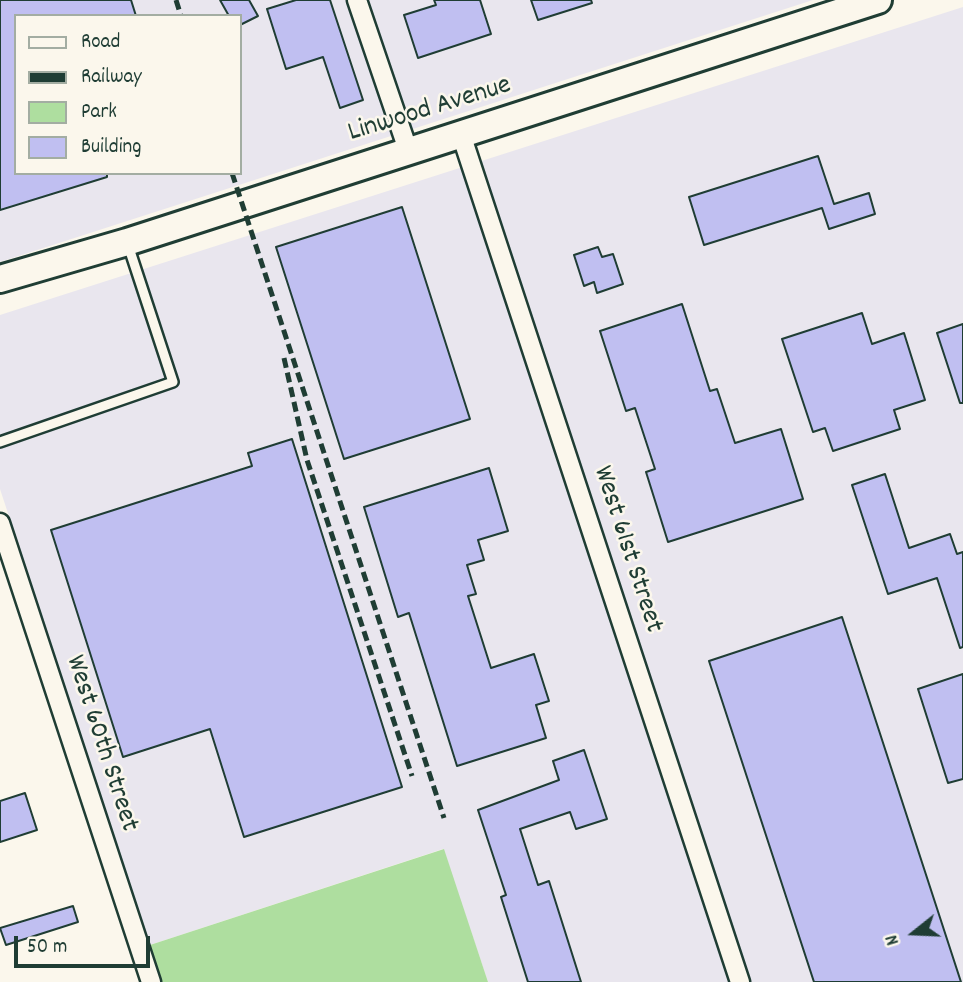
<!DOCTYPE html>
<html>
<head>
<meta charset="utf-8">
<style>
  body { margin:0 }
  #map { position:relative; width:963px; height:982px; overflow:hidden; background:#fbf7ec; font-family:Dekko,sans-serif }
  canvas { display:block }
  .legend { position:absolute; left:14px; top:14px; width:228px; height:161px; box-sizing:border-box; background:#fbf7ec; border:2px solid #a3ada2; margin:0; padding:9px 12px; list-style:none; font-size:21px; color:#1f3d34 }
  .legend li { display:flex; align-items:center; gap:14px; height:35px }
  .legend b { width:35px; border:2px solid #a3ada2 }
  .north { position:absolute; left:879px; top:898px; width:70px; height:70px; -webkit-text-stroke:5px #fbf7ec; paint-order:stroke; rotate:252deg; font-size:19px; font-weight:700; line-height:28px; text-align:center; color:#1f3d34 }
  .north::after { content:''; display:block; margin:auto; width:24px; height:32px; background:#1f3d34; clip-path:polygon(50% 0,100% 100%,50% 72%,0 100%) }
  .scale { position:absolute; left:14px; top:936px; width:136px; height:32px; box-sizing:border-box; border:4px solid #1f3d34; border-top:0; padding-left:9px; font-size:21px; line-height:24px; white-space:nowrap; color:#1f3d34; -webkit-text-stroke:5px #fbf7ec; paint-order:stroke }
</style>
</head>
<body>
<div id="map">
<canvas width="963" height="982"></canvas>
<ul class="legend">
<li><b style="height:9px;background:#fbf7ec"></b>Road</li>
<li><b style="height:9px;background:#1f3d34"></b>Railway</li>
<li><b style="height:19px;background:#aede9f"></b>Park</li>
<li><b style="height:19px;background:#c0bff1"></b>Building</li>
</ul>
<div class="north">N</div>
<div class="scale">50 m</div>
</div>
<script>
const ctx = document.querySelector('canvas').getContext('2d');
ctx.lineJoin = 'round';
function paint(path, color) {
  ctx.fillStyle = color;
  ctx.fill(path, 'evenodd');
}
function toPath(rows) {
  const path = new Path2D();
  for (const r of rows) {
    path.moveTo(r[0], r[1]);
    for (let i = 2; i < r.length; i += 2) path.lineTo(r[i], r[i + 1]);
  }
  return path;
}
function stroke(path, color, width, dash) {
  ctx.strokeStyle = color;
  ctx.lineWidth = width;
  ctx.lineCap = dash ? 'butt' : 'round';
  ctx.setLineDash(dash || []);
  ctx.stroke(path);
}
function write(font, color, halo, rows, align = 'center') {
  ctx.font = font + ' Dekko,sans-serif';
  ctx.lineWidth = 5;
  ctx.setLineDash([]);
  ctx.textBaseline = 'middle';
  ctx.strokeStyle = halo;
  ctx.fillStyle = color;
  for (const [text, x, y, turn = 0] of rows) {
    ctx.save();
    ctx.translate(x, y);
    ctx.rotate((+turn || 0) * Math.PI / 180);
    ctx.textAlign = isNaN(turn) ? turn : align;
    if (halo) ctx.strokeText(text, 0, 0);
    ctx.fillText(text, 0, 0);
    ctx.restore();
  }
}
paint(toPath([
  [0,0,813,0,0,262],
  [16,16,240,16,240,173,16,173],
  [963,7,963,982,488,982,443,849,150,945,0,489,0,315]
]), '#e9e6ee');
paint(toPath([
  [444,849,488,982,162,982,150,945]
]), '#aede9f');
const building = toPath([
  [0,0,131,0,136,16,16,16,16,173,107,173,107,177,0,210,0,0],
  [220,0,249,0,258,16,240,25,240,16,229,16,220,0],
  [296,0,330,0,363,100,340,108,323,57,286,69,267,9,296,0],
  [434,0,480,0,491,34,418,58,404,15,436,5,434,0],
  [531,0,591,0,592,3,538,20,531,0],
  [818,156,834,204,869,193,875,214,829,229,822,208,704,245,689,197,818,156],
  [402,207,470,419,344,459,276,247,402,207],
  [598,247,602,257,613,254,623,284,597,293,594,282,584,286,574,255,598,247],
  [682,304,710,391,717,389,735,443,781,429,803,499,668,542,646,472,655,469,635,408,626,411,600,331,682,304],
  [862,313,872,344,904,333,925,400,894,410,900,429,833,451,825,428,813,432,782,339,862,313],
  [963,324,963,403,960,403,937,333,963,324],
  [292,439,402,787,244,837,210,729,123,757,51,530,252,466,248,453,292,439],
  [489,468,508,531,478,540,484,560,467,565,476,594,468,596,491,668,534,654,549,701,536,705,546,738,457,766,409,613,398,617,364,507,489,468],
  [885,474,909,548,950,534,957,554,963,552,963,647,960,648,937,578,888,594,852,485,885,474],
  [842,617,961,982,814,982,709,661,842,617],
  [963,674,963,779,948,783,918,689,963,674],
  [584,750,607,819,576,829,570,812,520,829,538,885,549,881,581,982,528,982,501,897,506,895,478,810,559,780,553,761,584,750],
  [25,793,37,830,0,842,0,801,25,793],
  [73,906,78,922,6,945,0,928,73,906]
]);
paint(building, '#c0bff1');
stroke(building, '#1f3d34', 2);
const service = toPath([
  [0,442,173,382,128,245]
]);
const minor = toPath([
  [357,0,408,150],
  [461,134,740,982],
  [0,523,151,982]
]);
const secondary = toPath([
  [0,279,127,242,878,0]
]);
stroke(service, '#1f3d34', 14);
stroke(minor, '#1f3d34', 23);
stroke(secondary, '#1f3d34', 32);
stroke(service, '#fbf7ec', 9);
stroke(minor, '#fbf7ec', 18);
stroke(secondary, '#fbf7ec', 26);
stroke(toPath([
  [176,0,181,16],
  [232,173,444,818],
  [284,358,307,460,412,776]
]), '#1f3d34', 5, [10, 5]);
write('28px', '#1f3d34', '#fbf7ec', [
  ["Linwood Avenue",430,111,-17],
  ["West 61st Street",626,550,72],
  ["West 60th Street",100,744,72]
]);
</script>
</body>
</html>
